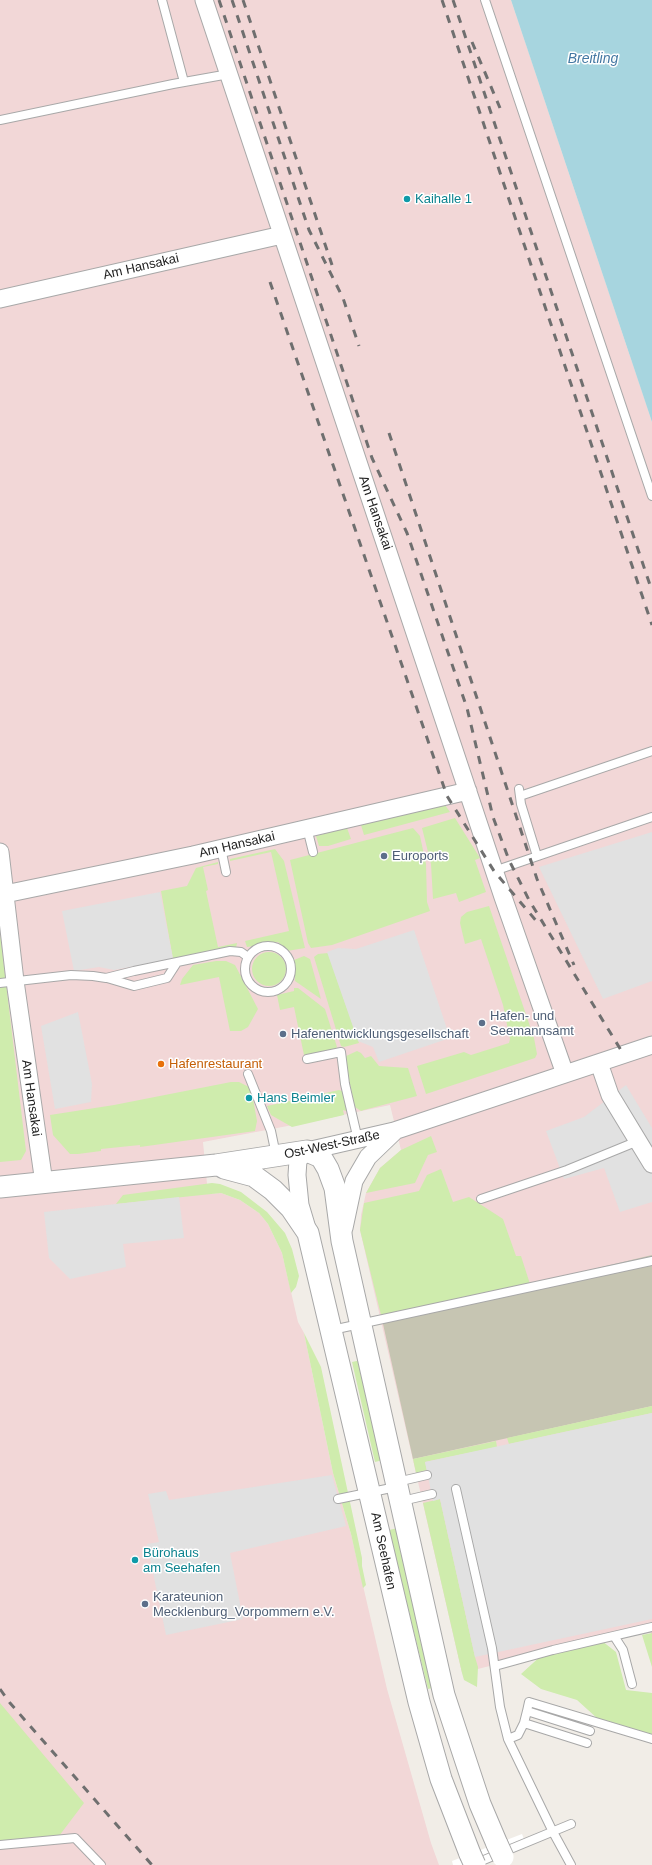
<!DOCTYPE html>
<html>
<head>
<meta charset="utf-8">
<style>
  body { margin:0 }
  canvas { display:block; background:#f1ede7 }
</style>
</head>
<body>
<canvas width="652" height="1865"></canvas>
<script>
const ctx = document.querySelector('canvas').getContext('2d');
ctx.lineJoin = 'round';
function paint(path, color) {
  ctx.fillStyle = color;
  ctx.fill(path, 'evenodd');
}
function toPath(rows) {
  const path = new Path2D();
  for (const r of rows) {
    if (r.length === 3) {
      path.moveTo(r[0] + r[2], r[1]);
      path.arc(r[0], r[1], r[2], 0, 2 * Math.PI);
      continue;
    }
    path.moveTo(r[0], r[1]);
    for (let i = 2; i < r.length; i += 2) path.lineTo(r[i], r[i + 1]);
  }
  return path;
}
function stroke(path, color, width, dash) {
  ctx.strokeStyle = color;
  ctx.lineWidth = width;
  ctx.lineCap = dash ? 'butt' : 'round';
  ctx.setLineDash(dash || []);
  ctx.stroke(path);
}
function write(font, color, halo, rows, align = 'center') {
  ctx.font = font + ' Arial,sans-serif';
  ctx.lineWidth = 3;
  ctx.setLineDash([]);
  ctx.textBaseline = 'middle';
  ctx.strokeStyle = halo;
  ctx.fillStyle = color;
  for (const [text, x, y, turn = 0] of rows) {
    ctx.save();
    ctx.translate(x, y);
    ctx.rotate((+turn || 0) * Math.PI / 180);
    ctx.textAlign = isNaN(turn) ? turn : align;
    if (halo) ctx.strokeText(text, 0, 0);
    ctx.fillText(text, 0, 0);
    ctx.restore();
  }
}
paint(toPath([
  [0,0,511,0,652,422,652,1638,650,1628,553,1650,462,1673,360,1230,361,1215,366,1193,380,1168,401,1150,390,1105,314,1121,203,1142,208,1194,221,1193,240,1200,259,1213,268,1224,282,1253,298,1322,304,1333,333,1473,351,1534,387,1689,431,1843,439,1865,0,1865]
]), '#f2d7d7');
paint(toPath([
  [652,1255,652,1406,413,1459,381,1315,530,1284]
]), '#c6c5b2');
paint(toPath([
  [445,805,450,812,364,835,361,825],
  [455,818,480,858,475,860,486,892,459,902,456,893,433,899,431,864,422,828],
  [347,828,351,839,328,846,319,846,316,836],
  [413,828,420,836,426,864,427,902,430,911,332,945,311,948,308,943,290,860],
  [275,849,284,861,305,948,287,951,278,942,247,947,245,941,289,931,271,852,230,861,230,859],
  [218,862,218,864,203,867,208,890,206,891,218,947,237,943,236,948,173,959,161,891,187,886,196,868],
  [489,906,534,1038,537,1054,535,1058,426,1094,417,1066,464,1052,471,1055,509,1043,510,1039,503,1005,481,939,465,944,460,923,461,917,467,912],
  [0,933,26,1151,21,1160,0,1162],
  [269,969,17],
  [328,953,359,1043,344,1047,341,1046,314,957,318,954],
  [304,956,310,959,321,999,295,981,294,960],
  [216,961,226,961,235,965,258,1009,248,1027,241,1031,230,1031,219,977,180,985,182,979,193,965],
  [294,988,298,988,325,1009,337,1047,335,1049,304,1055,294,1007,280,1010,277,995,294,991],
  [357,1051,361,1053,365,1058,371,1056,379,1066,408,1068,417,1096,364,1110,361,1111,355,1107,344,1057],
  [231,1082,239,1082,251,1088,257,1121,255,1131,140,1147,140,1145,101,1149,101,1151,78,1154,70,1154,53,1135,50,1115,114,1105],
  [339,1090,342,1091,347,1108,346,1111,343,1110,344,1115,292,1127,271,1115,267,1106],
  [431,1136,437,1152,428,1155,415,1183,366,1193,380,1168,401,1150],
  [441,1169,453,1202,469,1197,503,1219,516,1256,521,1256,530,1284,381,1315,360,1230,364,1203,419,1191,427,1175],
  [212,1183,220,1184,241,1192,267,1212,285,1233,292,1249,299,1276,296,1287,291,1293,282,1253,268,1224,259,1213,240,1200,221,1193,116,1204,123,1195],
  [304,1333,321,1367,362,1558,362,1566,366,1585,363,1588,351,1534,333,1473],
  [361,1360,383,1460,375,1462,352,1362],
  [652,1406,652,1413,509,1444,507,1438],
  [496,1441,497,1447,425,1462,427,1470,416,1473,413,1459],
  [440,1499,475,1657,478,1667,477,1687,464,1680,462,1673,423,1503],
  [398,1528,436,1687,428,1689,389,1530],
  [652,1633,652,1667,642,1635],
  [602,1641,616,1652,626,1690,652,1693,652,1735,598,1719,577,1700,541,1689,521,1674,544,1653],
  [0,1703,84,1803,59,1836,0,1841]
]), '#cfecad');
paint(toPath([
  [652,832,652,981,603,999,539,867],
  [160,892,173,959,114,970,99,967,74,971,62,911],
  [414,930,450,1038,379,1062,373,1047,358,1041,327,952,338,948,356,949],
  [78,1012,92,1084,91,1102,55,1109,41,1026],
  [626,1085,652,1128,652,1202,620,1212,604,1168,564,1179,546,1131,584,1117],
  [179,1197,184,1238,123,1244,126,1267,70,1279,49,1258,44,1212],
  [652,1413,652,1619,475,1657,440,1499,433,1501,425,1462],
  [332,1475,346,1526,230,1553,243,1619,166,1635,147,1544,159,1542,148,1494,166,1491,169,1500]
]), '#e1e1e1');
paint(toPath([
  [511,0,652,0,652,422]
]), '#a7d5df');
paint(toPath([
  [522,1834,527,1847,483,1865,453,1865,452,1861]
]), '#fff');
const service = toPath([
  [162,0,184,82],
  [485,0,652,496],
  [0,120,173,84,229,74],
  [519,789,521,804,537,856],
  [520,796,652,751],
  [307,828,313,852],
  [221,848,226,872],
  [494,871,652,817],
  [268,969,23],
  [107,978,134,986,167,978,176,964],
  [0,983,71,975,93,976,106,978,134,971,230,951,241,952,248,957],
  [307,1059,341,1052,345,1084,358,1140],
  [248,1074,271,1131,276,1155],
  [481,1199,567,1170,638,1141],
  [332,1330,652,1261],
  [397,1482,427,1475],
  [456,1489,492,1648,500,1707,508,1739,553,1832,571,1865],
  [338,1499,396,1487],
  [402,1501,432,1494],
  [614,1636,623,1650,632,1684],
  [495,1666,553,1650,652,1627],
  [527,1711,529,1702,652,1739],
  [524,1723,527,1711,590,1731],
  [508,1739,518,1735,524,1723,587,1743],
  [0,1845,75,1838,101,1865],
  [474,1864,571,1824]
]);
const minor = toPath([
  [204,0,503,897,565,1074],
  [0,299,282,235],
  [0,852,15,981,44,1183],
  [5,894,193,855,468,791],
  [599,1063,610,1095,652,1164],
  [306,1225,300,1205,297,1175,298,1160,307,1151,394,1131,652,1045],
  [344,1228,354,1181,368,1157,394,1132]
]);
const tertiary = toPath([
  [224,1168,254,1176,273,1190,291,1208,308,1233,419,1702,441,1779,470,1854],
  [0,1187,216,1165,307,1151,321,1157,328,1169,335,1188,342,1241,444,1695,480,1804,497,1844]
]);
stroke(service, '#a8a8a8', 10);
stroke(minor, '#a8a8a8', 19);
stroke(tertiary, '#a8a8a8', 23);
stroke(service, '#fff', 8);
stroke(minor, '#fff', 17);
stroke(tertiary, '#fff', 21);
stroke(toPath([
  [219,0,372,458,407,533,467,708,493,817,509,860,529,900,624,1055],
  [232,0,309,230,343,298,359,346],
  [243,0,332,265],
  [442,0,652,625],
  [453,0,652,591],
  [472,42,500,108],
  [270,282,447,796,494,871,538,923],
  [389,433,537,879,574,965],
  [0,1689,10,1703,152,1865]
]), '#6f6f6f', 3, [8, 8]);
const tertiaryBridge = toPath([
  [497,1844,503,1857],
  [470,1854,475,1865]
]);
stroke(tertiaryBridge, '#a8a8a8', 23, []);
stroke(tertiaryBridge, '#fff', 21);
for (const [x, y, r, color] of [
  [407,199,4,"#0f9aa8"],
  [384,856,4,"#5c6f8a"],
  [482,1023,4,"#5c6f8a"],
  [283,1034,4,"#5c6f8a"],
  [161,1064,4,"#e8710a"],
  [249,1098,4,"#0f9aa8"],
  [135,1560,4,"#0f9aa8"],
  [145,1604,4,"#5c6f8a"]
]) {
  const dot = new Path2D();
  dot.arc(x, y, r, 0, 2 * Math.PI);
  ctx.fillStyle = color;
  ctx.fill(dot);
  stroke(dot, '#fff', 1.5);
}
write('13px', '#0d838f', '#fff', [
  ["Kaihalle 1",415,199],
  ["Hans Beimler",257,1098],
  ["Bürohaus",143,1553],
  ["am Seehafen",143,1568]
], 'left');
write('13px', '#212121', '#fff', [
  ["Am Hansakai",141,267,-13],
  ["Am Hansakai",375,513,71],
  ["Am Hansakai",237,845,-13],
  ["Am Hansakai",31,1098,82],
  ["Ost-West-Straße",332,1145,-12],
  ["Am Seehafen",383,1551,78]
]);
write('13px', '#4e5e75', '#fff', [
  ["Euroports",392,856],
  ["Hafen- und",490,1016],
  ["Seemannsamt",490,1031],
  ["Hafenentwicklungsgesellschaft",291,1034],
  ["Karateunion",153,1597],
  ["Mecklenburg_Vorpommern e.V.",153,1612]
], 'left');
write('13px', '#c56008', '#fff', [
  ["Hafenrestaurant",169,1064]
], 'left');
write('italic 14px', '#4478a3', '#fff', [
  ["Breitling",593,59]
]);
</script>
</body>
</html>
